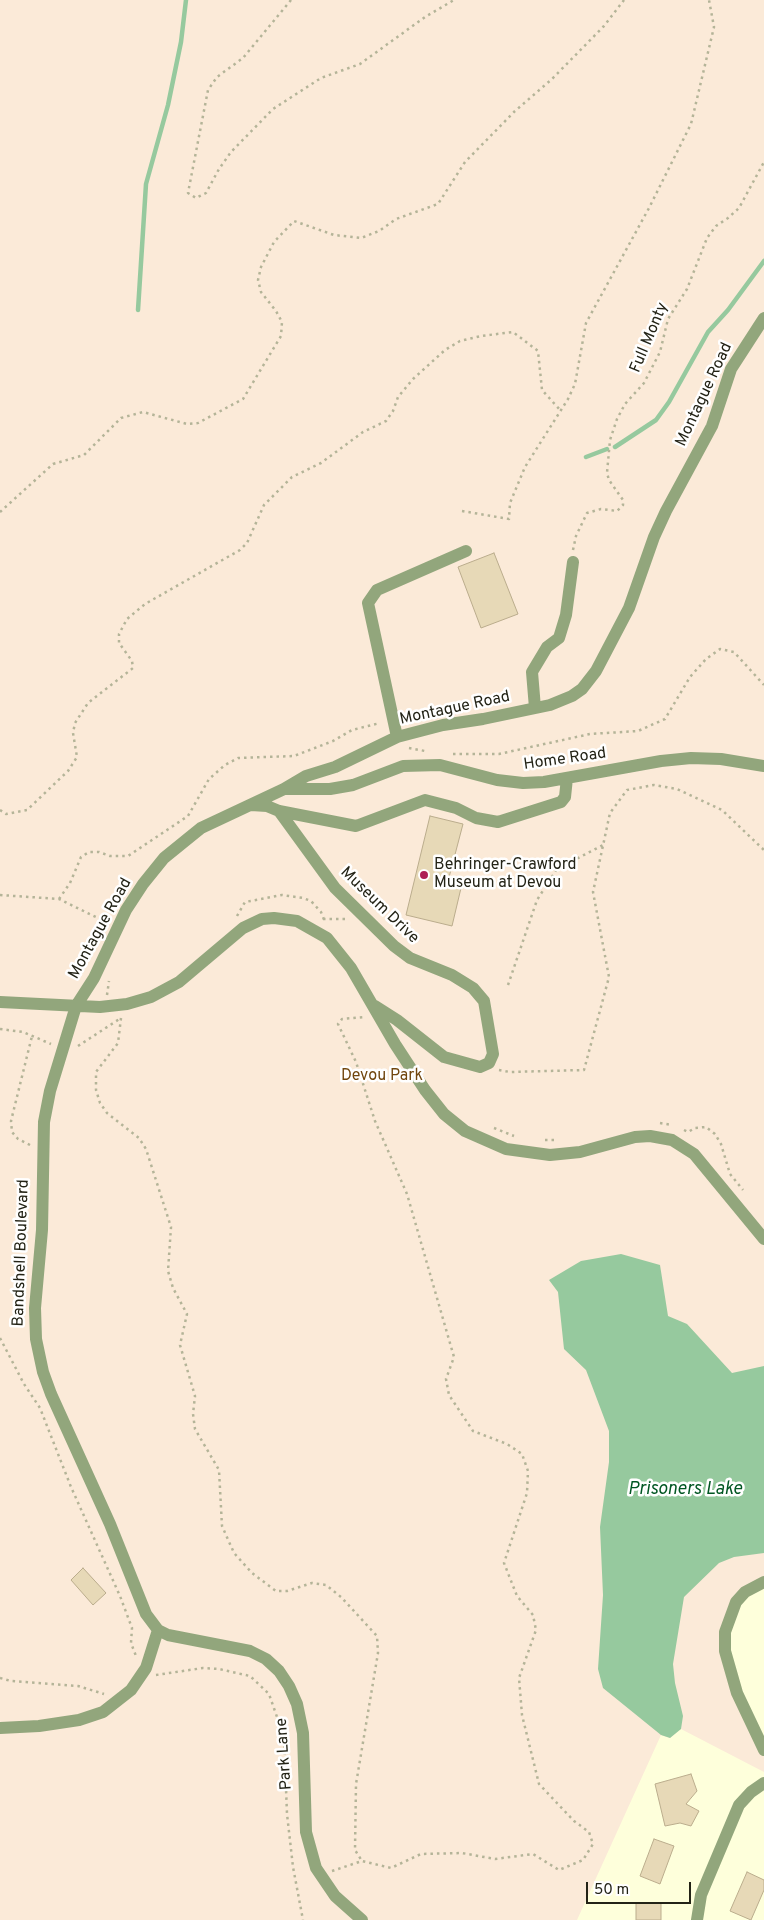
<!DOCTYPE html>
<html>
<head>
<meta charset="utf-8">
<style>
  body { margin:0 }
  #map { position:relative; width:764px; height:1920px; overflow:hidden; background:#feffdb; font-family:Overpass,sans-serif }
  canvas { display:block }
  .scale { position:absolute; left:586px; top:1882px; width:105px; height:22px; box-sizing:border-box; border:2px solid #232316; border-top:0; padding-left:6px; font-size:15px; line-height:18px; white-space:nowrap; color:#232316; -webkit-text-stroke:4px #fff; paint-order:stroke }
</style>
</head>
<body>
<div id="map">
<canvas width="764" height="1920"></canvas>
<div class="scale">50 m</div>
</div>
<script>
const ctx = document.querySelector('canvas').getContext('2d');
ctx.lineJoin = 'round';
function paint(path, color) {
  ctx.fillStyle = color;
  ctx.fill(path, 'evenodd');
}
function toPath(rows) {
  const path = new Path2D();
  for (const r of rows) {
    path.moveTo(r[0], r[1]);
    for (let i = 2; i < r.length; i += 2) path.lineTo(r[i], r[i + 1]);
  }
  return path;
}
function stroke(path, color, width, dash) {
  ctx.strokeStyle = color;
  ctx.lineWidth = width;
  ctx.lineCap = dash ? 'butt' : 'round';
  ctx.setLineDash(dash || []);
  ctx.stroke(path);
}
function write(font, color, halo, rows, align = 'center') {
  ctx.font = font + ' Overpass,sans-serif';
  ctx.lineWidth = 5;
  ctx.setLineDash([]);
  ctx.textBaseline = 'middle';
  ctx.strokeStyle = halo;
  ctx.fillStyle = color;
  for (const [text, x, y, turn = 0] of rows) {
    ctx.save();
    ctx.translate(x, y);
    ctx.rotate((+turn || 0) * Math.PI / 180);
    ctx.textAlign = isNaN(turn) ? turn : align;
    if (halo) ctx.strokeText(text, 0, 0);
    ctx.fillText(text, 0, 0);
    ctx.restore();
  }
}
paint(toPath([
  [0,0,764,0,764,1582,736,1602,725,1651,764,1750,764,1772,681,1729,670,1738,661,1735,577,1920,0,1920]
]), '#fbead8');
paint(toPath([
  [621,1254,660,1265,668,1316,687,1324,732,1373,764,1366,764,1553,734,1557,719,1563,684,1597,673,1664,675,1683,683,1716,681,1729,670,1738,661,1735,603,1688,598,1669,603,1595,600,1527,609,1462,609,1431,586,1370,564,1349,558,1292,549,1280,581,1261]
]), '#96c99e');
stroke(toPath([
  [138,310,146,184,168,105,181,42,186,0],
  [615,447,656,420,669,402,708,332,728,310,764,261],
  [586,457,607,449]
]), '#96c99e', 4.5);
const building = toPath([
  [494,553,518,614,481,628,458,567,494,553],
  [430,816,463,824,447,885,461,888,452,926,406,915,430,816],
  [83,1568,106,1593,93,1605,71,1580,83,1568],
  [691,1774,697,1791,686,1804,699,1811,691,1826,680,1823,665,1826,655,1784,691,1774],
  [654,1839,674,1846,660,1884,640,1876,654,1839],
  [747,1872,764,1880,764,1890,751,1920,730,1911,747,1872],
  [636,1903,661,1903,661,1920,636,1920,636,1903]
]);
paint(building, '#e7d9b7');
stroke(building, '#bbad8d', 1);
stroke(toPath([
  [291,0,243,58,217,77,208,90,188,193,196,198,206,193,219,169,231,152,273,109,321,78,360,64,425,17,454,0],
  [462,511,509,519,510,503,525,467,568,399,575,384,586,323,649,208,691,124,714,27,709,0],
  [0,512,53,464,84,455,121,418,143,412,187,424,198,423,243,399,281,336,282,322,276,311,261,292,258,280,261,267,274,242,294,221,334,235,361,238,379,231,396,219,438,204,465,162,515,111,552,79,604,26,624,0],
  [573,550,576,536,587,513,601,509,617,511,623,505,623,500,609,480,607,473,610,440,617,419,625,404,644,383,660,352,668,319,687,289,707,238,716,226,728,218,739,208,764,162],
  [409,748,425,751],
  [453,754,499,754,590,734,638,731,665,719,690,677,706,659,720,649,734,652,764,685],
  [0,810,6,814,27,810,68,771,77,757,73,733,75,723,88,703,133,668,132,661,119,643,119,634,127,619,145,604,240,550,247,543,264,505,292,477,321,463,363,432,386,421,393,411,398,397,413,379,445,350,460,341,481,336,513,332,538,351,542,390,561,411],
  [0,895,59,899,106,922],
  [59,899,70,883,81,857,89,852,99,852,110,856,128,856,188,816,209,779,225,765,238,758,294,756,333,741,352,730,380,723],
  [237,916,245,902,282,895,303,898,311,901,321,912,325,922],
  [323,919,347,919],
  [508,985,537,900,557,869,605,844],
  [107,995,109,981],
  [121,1018,118,1043,96,1072,96,1090,100,1103,107,1113,139,1138,146,1149,171,1227,168,1271,173,1288,187,1314,180,1345,195,1396,193,1414,195,1429,219,1470,222,1526,234,1553,252,1573,276,1591,287,1591,312,1583,326,1585,341,1597,377,1636,378,1653,356,1784,355,1850,362,1861],
  [0,1029,23,1032,51,1044],
  [78,1046,121,1018],
  [499,1070,510,1072,584,1070,609,977,593,892,610,813,627,790,654,785,677,789,722,810,764,850],
  [660,1123,672,1125],
  [494,1128,514,1136],
  [684,1130,688,1132,695,1128,706,1127,715,1134,721,1144,730,1174,743,1190],
  [545,1140,557,1140],
  [30,1145,18,1139,12,1132,11,1121,32,1036],
  [0,1338,24,1384,40,1408,71,1487,120,1596,132,1628,131,1643,136,1656],
  [156,1675,203,1668,219,1669,250,1676,269,1694,284,1737,287,1814,293,1867,303,1920],
  [0,1678,11,1681,78,1686,104,1694],
  [332,1871,362,1861,391,1868,421,1854,462,1853,495,1859,533,1854,559,1870,583,1860,593,1844,589,1832,574,1821,539,1784,522,1715,519,1678,536,1630,533,1615,517,1596,504,1563,527,1493,528,1471,522,1454,507,1444,473,1431,449,1395,446,1379,454,1357,407,1194,375,1121,356,1062,338,1024,342,1019,364,1017]
]), '#b4b498', 2.5, [2.5, 4]);
stroke(toPath([
  [535,708,532,672,547,647,559,638,566,615,573,562],
  [397,737,368,603,377,590,466,551],
  [284,789,330,789,353,785,403,766,440,765,497,780,523,783,544,782,661,761,691,758,721,759,764,766],
  [251,805,267,806,279,811,356,826,425,800,456,808,476,818,498,822,561,802,565,797,567,778],
  [279,811,335,888,394,946,410,958,452,975,473,988,484,1001,493,1054,489,1063,480,1067,444,1057,397,1020,375,1006],
  [0,1002,100,1007,127,1004,151,997,179,982,243,928,262,919,274,918,297,921,327,938,351,968,395,1044,425,1090,444,1114,465,1131,506,1149,550,1155,580,1152,635,1137,650,1136,672,1140,694,1154,764,1239],
  [764,1582,745,1592,736,1602,725,1632,725,1651,737,1693,764,1750],
  [158,1630,146,1614,110,1524,51,1394,43,1372,36,1339,35,1308,42,1230,44,1122,50,1091,76,1006,94,978,126,910,143,884,164,858,201,828,284,789,306,776,335,767,397,737,443,725,483,719,550,705,572,696,582,689,596,671,629,608,654,537,666,511,712,426,731,369,764,318],
  [158,1630,168,1635,250,1651,266,1659,279,1671,289,1686,297,1704,303,1733,306,1832,316,1868,335,1896,362,1920],
  [0,1728,39,1726,79,1720,103,1712,131,1690,146,1668,158,1630],
  [697,1920,701,1895,739,1805,751,1792,764,1783]
]), '#92a67c', 12);
for (const [x, y, r, color] of [
  [424,875,5,"#ae1e55"]
]) {
  const dot = new Path2D();
  dot.arc(x, y, r, 0, 2 * Math.PI);
  ctx.fillStyle = color;
  ctx.fill(dot);
  stroke(dot, '#fff', 2);
}
write('16px', '#232316', '#fff', [
  ["Full Monty",650,338,-67],
  ["Montague Road",705,395,-65],
  ["Montague Road",455,709,-12],
  ["Home Road",565,760,-8],
  ["Museum Drive",379,906,44],
  ["Montague Road",101,929,-61],
  ["Bandshell Boulevard",22,1253,-88],
  ["Park Lane",285,1754,-94]
]);
write('16px', '#232316', '#fff', [
  ["Behringer-Crawford",434,866],
  ["Museum at Devou",434,884]
], 'left');
write('16px', '#71460e', '#fff', [
  ["Devou Park",382,1077]
]);
write('italic 18px', '#005622', '#fff', [
  ["Prisoners Lake",685,1490]
]);
</script>
</body>
</html>
